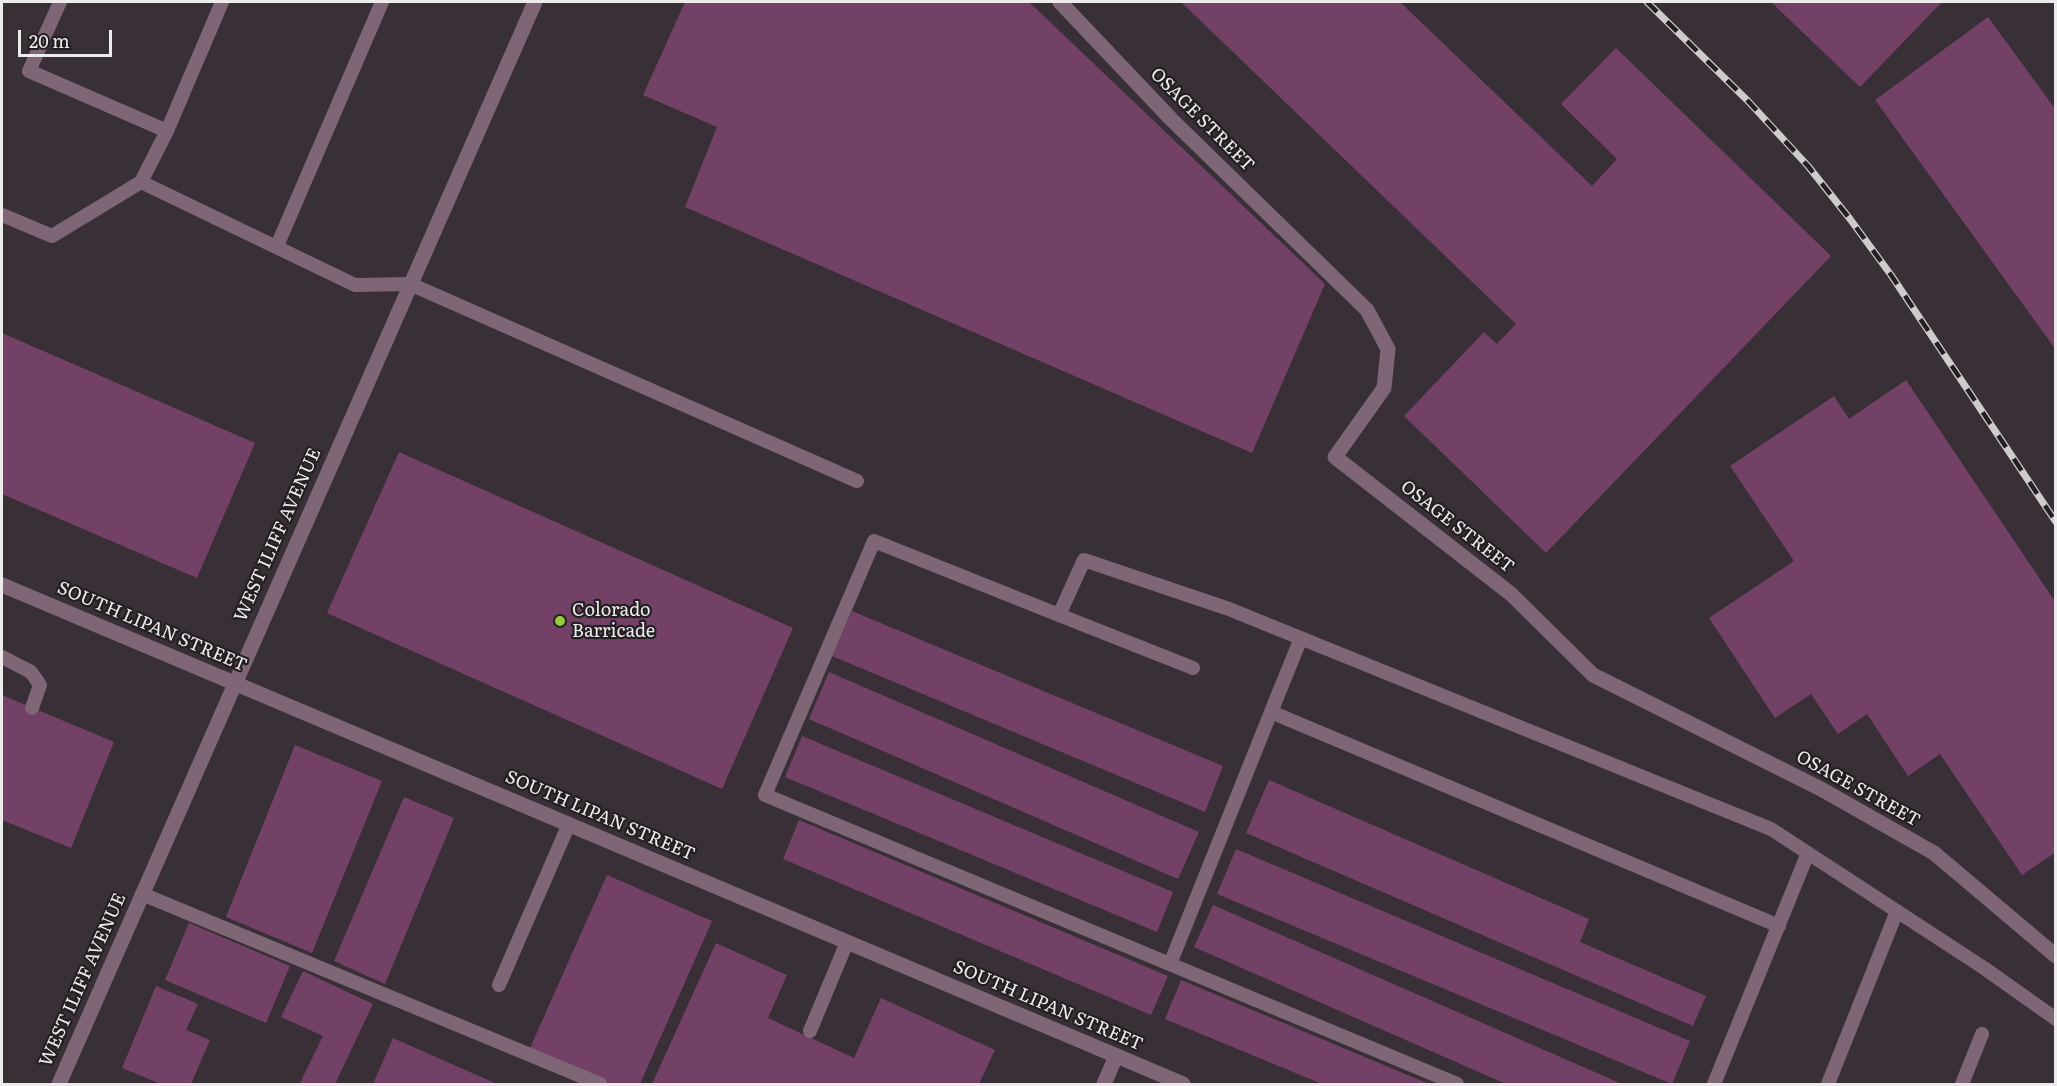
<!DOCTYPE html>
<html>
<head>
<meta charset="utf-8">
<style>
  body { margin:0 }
  #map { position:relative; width:2057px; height:1086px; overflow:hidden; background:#2d292c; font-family:Literata,serif }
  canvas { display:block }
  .frame { position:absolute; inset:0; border:3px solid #eeebed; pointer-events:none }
  .scale { position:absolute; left:18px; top:30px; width:94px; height:27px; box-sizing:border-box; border:3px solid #eeebed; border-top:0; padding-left:8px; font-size:18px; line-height:21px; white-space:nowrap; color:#eeebed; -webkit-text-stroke:4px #231f22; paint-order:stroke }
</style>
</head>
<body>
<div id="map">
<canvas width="2057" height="1086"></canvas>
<div class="frame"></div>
<div class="scale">20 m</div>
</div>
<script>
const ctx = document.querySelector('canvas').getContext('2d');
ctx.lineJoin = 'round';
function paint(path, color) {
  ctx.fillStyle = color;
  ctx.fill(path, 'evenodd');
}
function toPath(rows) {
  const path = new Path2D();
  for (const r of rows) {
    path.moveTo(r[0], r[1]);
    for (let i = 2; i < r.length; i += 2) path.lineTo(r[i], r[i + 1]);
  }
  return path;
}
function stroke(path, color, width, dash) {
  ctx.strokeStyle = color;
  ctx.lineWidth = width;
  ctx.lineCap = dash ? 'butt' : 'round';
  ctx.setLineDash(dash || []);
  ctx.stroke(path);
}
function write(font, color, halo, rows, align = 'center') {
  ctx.font = font + ' Literata,serif';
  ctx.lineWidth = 4.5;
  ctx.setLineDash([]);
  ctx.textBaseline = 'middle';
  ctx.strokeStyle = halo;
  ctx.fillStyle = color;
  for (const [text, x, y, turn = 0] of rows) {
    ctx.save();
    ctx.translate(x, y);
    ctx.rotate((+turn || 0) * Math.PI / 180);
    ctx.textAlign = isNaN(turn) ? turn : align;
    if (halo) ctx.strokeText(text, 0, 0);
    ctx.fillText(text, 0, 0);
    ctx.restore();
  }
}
paint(toPath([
  [2,2,2055,2,2055,1084,2,1084]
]), '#392f36');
paint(toPath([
  [685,2,1029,2,1325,284,1252,453,685,207,717,127,643,95],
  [1181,2,1400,2,1592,186,1617,159,1561,104,1616,48,1831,256,1546,553,1404,416,1484,332,1497,344,1516,324],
  [1771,2,1942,2,1860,87],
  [1988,17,2056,110,2056,350,1875,100],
  [2,333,255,443,197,578,2,494],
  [1906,380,2056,603,2056,852,2022,875,1940,754,1908,776,1867,714,1838,734,1811,694,1775,718,1709,618,1794,561,1730,466,1834,396,1849,419],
  [399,452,793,628,722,789,327,613],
  [852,611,1223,766,1205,812,832,656],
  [829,672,1199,832,1178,879,809,719],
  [2,695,114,742,71,848,2,820],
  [802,736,1173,892,1157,932,785,777],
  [295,745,382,781,312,953,226,917],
  [1269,780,1589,919,1580,942,1706,996,1693,1026,1246,833],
  [404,797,454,818,385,984,334,961],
  [799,820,1168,976,1151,1015,783,859],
  [1236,849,1690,1041,1672,1084,1217,894],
  [607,875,712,921,640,1084,611,1084,530,1048],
  [1213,905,1622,1084,1506,1084,1194,947],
  [189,923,290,966,266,1023,165,980],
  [716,943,787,975,768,1018,854,1058,881,998,995,1050,979,1084,652,1084],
  [303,971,373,1004,335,1084,300,1083,323,1036,281,1017],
  [1181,980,1429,1084,1322,1084,1165,1019],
  [156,986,198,1004,186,1030,210,1040,191,1084,161,1084,122,1068],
  [393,1038,497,1084,373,1084]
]), '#744166');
stroke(toPath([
  [60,2,29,71,167,131],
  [141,182,167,131,222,2],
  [2,215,52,236,141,182,355,285,410,284,857,481],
  [277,246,382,2],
  [1059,615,1193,668],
  [2,657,31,672,40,685,32,708],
  [1271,712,1301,638],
  [142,894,600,1084],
  [1170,964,1271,712,1779,926],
  [499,985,569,824],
  [810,1031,847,942],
  [1457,1084,765,795,874,541,1059,615,1084,560,1229,609,1771,829,1984,968,2056,1019],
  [1714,1084,1808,853],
  [1828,1084,1897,911],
  [1962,1084,1982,1034]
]), '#7e6676', 14);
stroke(toPath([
  [1060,2,1172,120,1367,310,1388,349,1384,388,1335,457,1511,594,1593,675,1821,789,1934,853,2056,956],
  [2,585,1183,1084],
  [59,1084,535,2],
  [1104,1084,1116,1056]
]), '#7e6676', 15);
const rail = toPath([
  [1647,2,1748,101,1808,166,1850,219,1891,275,2056,522]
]);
stroke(rail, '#cecbcd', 7);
stroke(rail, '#231f22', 4.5, [14]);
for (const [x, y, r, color] of [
  [560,621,6,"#95cc3a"]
]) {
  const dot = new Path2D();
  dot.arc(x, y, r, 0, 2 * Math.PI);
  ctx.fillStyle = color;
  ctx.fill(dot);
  stroke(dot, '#231f22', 2);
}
write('18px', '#eeebed', '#231f22', [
  ["OSAGE STREET",1202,120,45],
  ["OSAGE STREET",1457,527,38],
  ["WEST ILIFF AVENUE",278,535,-66],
  ["SOUTH LIPAN STREET",152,627,23],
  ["OSAGE STREET",1858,789,29],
  ["SOUTH LIPAN STREET",600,816,23],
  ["WEST ILIFF AVENUE",83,980,-66],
  ["SOUTH LIPAN STREET",1048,1006,23]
]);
write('18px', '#eeebed', '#231f22', [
  ["Colorado",572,611],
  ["Barricade",572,632]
], 'left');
</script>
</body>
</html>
